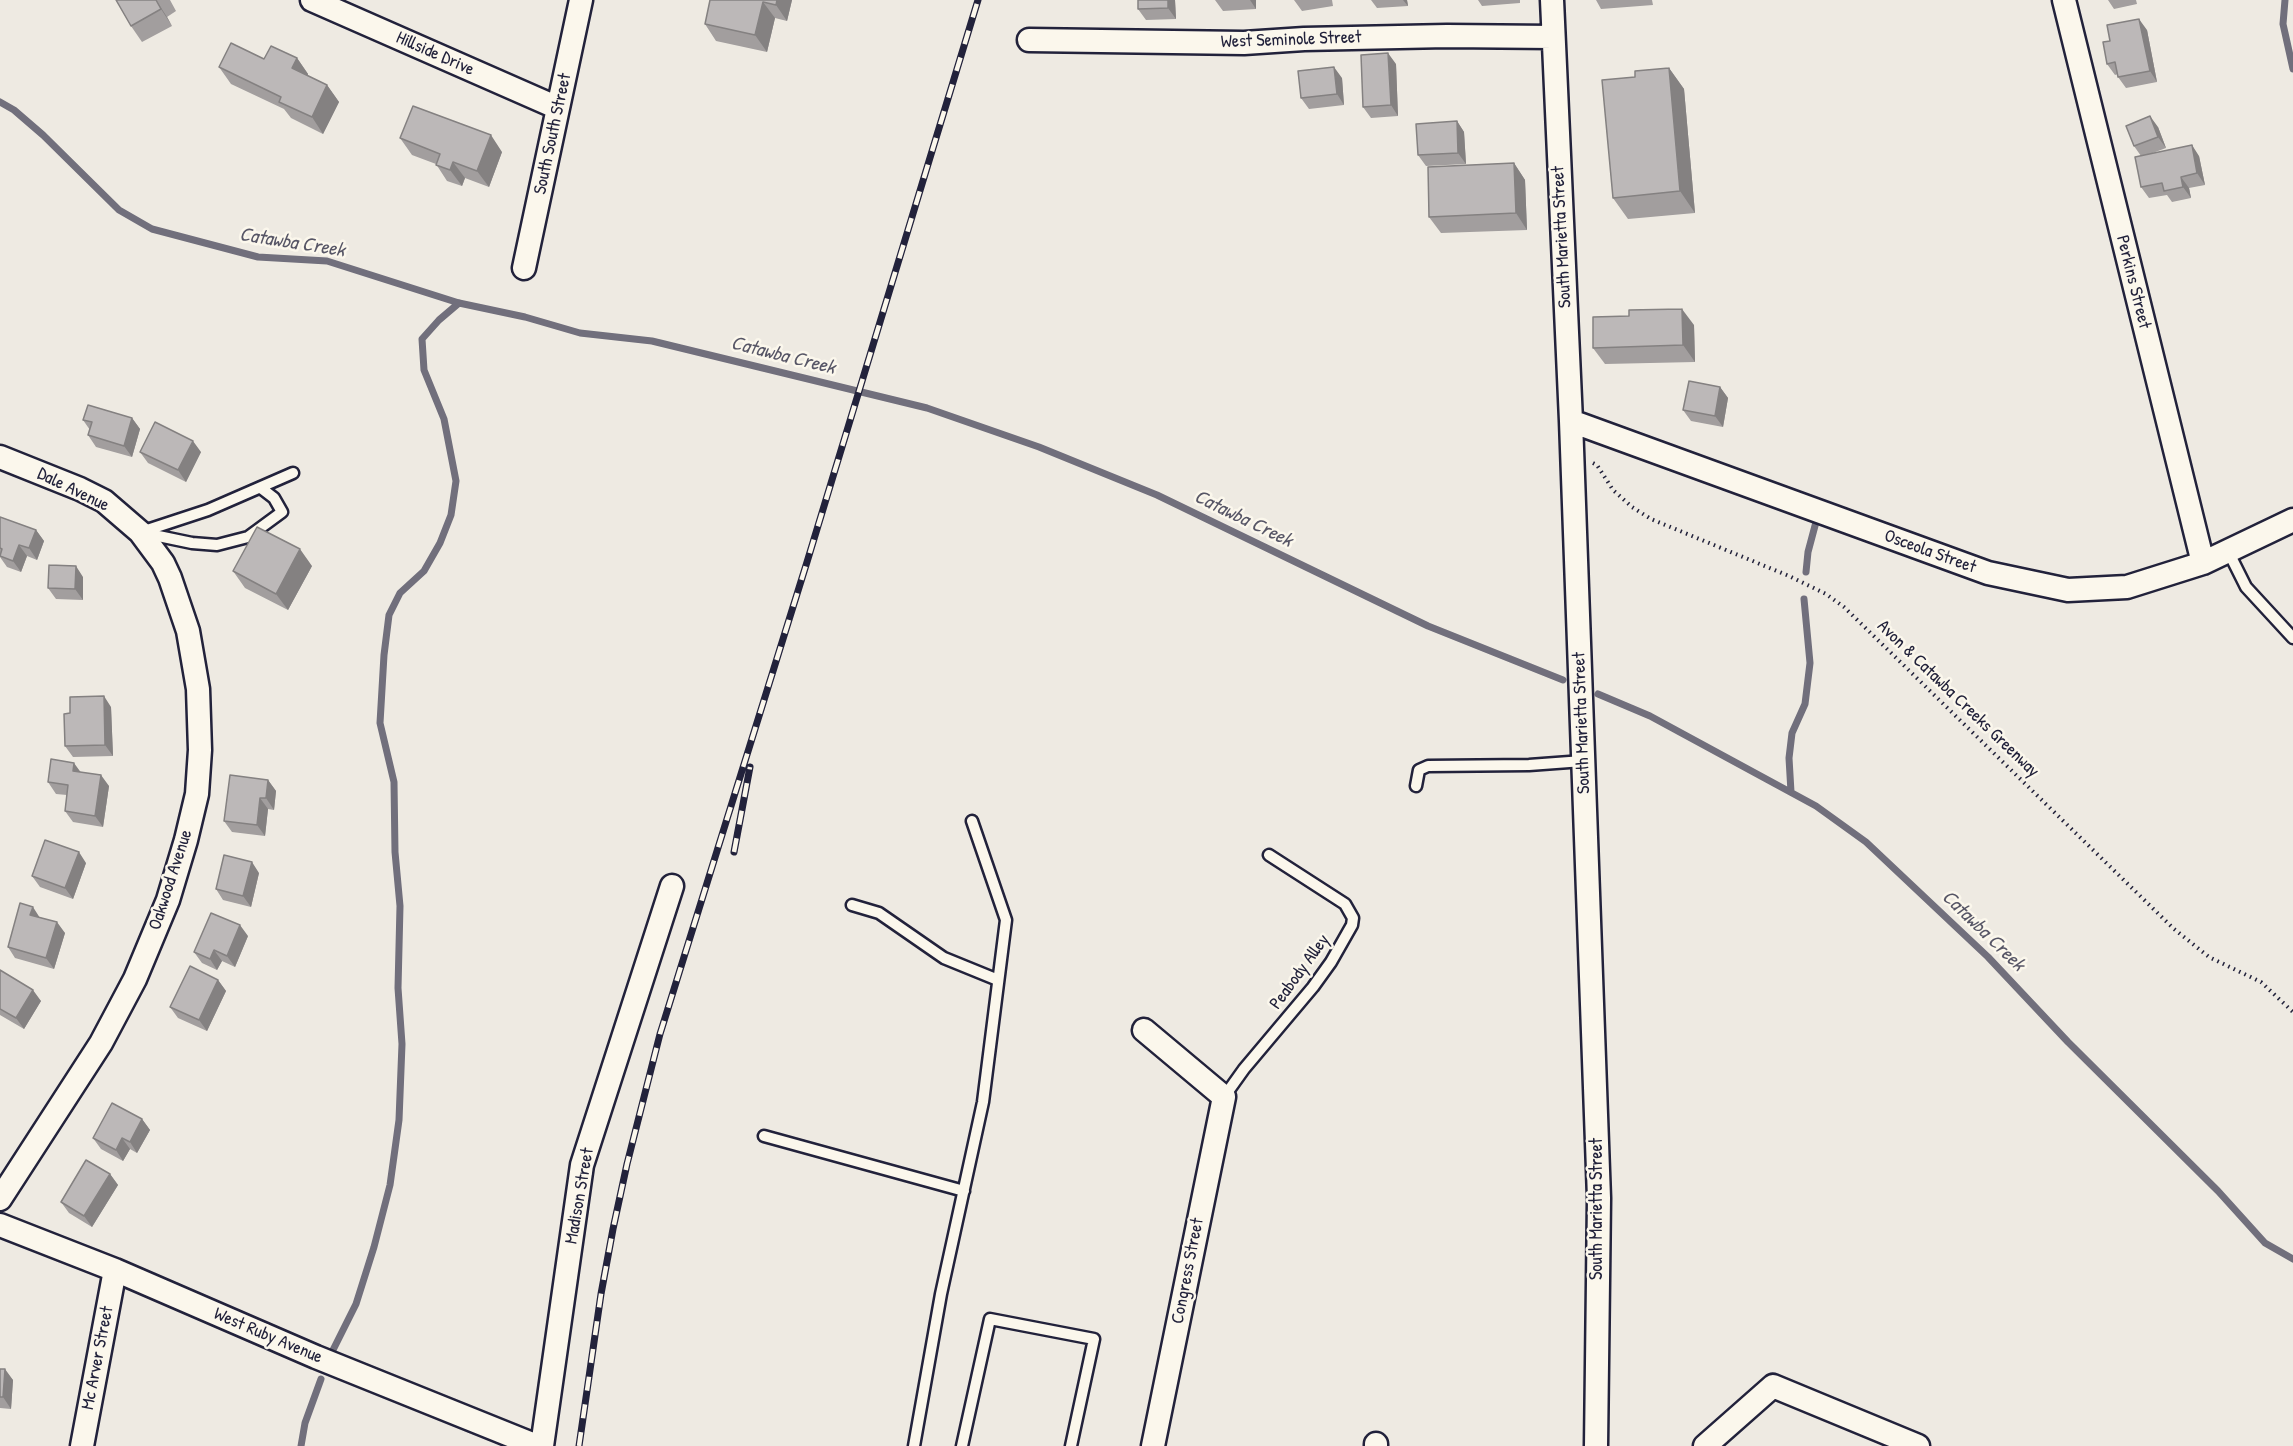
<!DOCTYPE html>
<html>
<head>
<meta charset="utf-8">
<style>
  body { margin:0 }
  canvas { display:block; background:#eeeae2 }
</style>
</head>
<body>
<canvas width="2293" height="1446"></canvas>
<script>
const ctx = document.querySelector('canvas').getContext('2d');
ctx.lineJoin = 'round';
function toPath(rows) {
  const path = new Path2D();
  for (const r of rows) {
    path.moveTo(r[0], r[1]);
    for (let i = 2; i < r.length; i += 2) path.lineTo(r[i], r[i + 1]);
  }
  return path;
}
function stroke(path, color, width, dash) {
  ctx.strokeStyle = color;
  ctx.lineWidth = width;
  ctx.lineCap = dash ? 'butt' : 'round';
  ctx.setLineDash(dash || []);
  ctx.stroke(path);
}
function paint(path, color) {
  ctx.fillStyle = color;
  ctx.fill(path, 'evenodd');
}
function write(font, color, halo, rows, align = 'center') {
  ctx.font = font + ' "Patrick Hand",sans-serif';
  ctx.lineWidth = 5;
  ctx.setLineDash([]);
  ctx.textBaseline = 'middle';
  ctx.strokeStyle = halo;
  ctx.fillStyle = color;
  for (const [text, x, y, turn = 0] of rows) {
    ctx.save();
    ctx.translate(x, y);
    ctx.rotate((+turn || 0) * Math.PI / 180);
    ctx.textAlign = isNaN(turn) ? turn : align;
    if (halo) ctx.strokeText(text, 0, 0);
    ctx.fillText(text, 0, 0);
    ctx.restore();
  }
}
stroke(toPath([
  [2285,0,2283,24,2293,69],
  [0,102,14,110,43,135,119,210,152,229,258,257,327,261,459,303,525,317,580,333,652,341,927,408,1039,447,1157,495,1428,626,1563,680],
  [1806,572,1808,552,1816,522],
  [1598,694,1650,716,1816,806,1866,842,1988,957,2068,1042,2218,1191,2265,1243,2293,1259],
  [1791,792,1789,758,1792,733,1805,704,1810,663,1804,599],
  [330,1356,356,1304,374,1247,390,1185,399,1120,402,1044,398,988,400,906,395,852,394,782,380,723,384,655,389,615,400,593,424,571,440,543,451,515,456,481,444,419,424,370,422,339,439,320,459,303],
  [301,1446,305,1423,321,1379]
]), '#716f7c', 7);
const service = toPath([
  [141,532,208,510,293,473],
  [144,533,192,543,217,545,248,537,282,512,274,498,261,488],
  [2228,551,2246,587,2293,638],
  [1416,786,1419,770,1428,766,1529,765,1583,761],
  [852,905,879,913,944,958,998,980],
  [1224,1097,1244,1069,1313,987,1331,962,1352,925,1353,918,1345,904,1269,855],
  [764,1136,964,1191],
  [914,1446,941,1294,983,1102,1006,920,972,821],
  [962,1446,990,1319,1094,1339,1071,1446]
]);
const minor = toPath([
  [312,0,558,108],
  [1552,0,1571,421,1599,1198,1596,1446],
  [2064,0,2203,563],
  [1029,40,1244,43,1304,39,1447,36,1553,37],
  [524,268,581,0],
  [1571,421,1988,573,2068,590,2127,587,2203,563,2293,520],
  [0,457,80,489,104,501,140,532,163,563,170,578,188,631,198,689,200,750,197,794,186,840,168,900,135,979,101,1043,0,1199],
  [1144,1030,1224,1097,1153,1446],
  [0,1225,115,1270,316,1357,537,1446],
  [82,1446,115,1270],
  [542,1446,582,1165,672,886],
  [1376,1446,1376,1444],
  [1705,1446,1773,1386,1918,1446]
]);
stroke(service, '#22223b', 15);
stroke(minor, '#22223b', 27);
stroke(toPath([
  [1593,463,1597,465,1613,490,1632,507,1651,519,1789,576,1826,594,1844,607,2174,929,2209,957,2261,982,2293,1012]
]), '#22223b', 4, [1.5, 4.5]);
stroke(service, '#fbf7ec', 10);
stroke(minor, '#fbf7ec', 22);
const rail = toPath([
  [734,852,750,767],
  [579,1446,601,1294,613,1229,627,1164,660,1034,807,562,978,0]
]);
stroke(rail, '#22223b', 7);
stroke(rail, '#fbf7ec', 4.5, [14]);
paint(toPath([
  [116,0,170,0,176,11,167,17,172,26,142,42,131,26],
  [710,0,792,0,787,21,775,18,767,52,716,41,705,24],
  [1175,0,1176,19,1146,20,1138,9],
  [1215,0,1256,0,1256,9,1223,11],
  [1294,0,1332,0,1333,6,1302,11],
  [1371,0,1407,0,1408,6,1377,8],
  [1478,0,1520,0,1520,3,1482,6],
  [1596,0,1652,0,1653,5,1601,9],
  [2108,0,2136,0,2137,4,2114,9],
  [2147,30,2157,82,2126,88,2118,77,2118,74,2115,75,2107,64],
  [297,58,308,74,308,76,327,85,339,102,323,134,291,118,284,109,231,84,219,67,264,59],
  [1396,64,1398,116,1371,118,1363,107],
  [1669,68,1684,89,1695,213,1628,219,1613,198,1635,77],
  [1342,78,1344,105,1309,109,1301,98],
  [1457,121,1464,132,1466,164,1426,166,1418,155],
  [2158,127,2166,148,2150,154,2199,156,2205,185,2189,188,2191,198,2172,202,2167,195,2149,198,2141,187,2141,156,2134,146],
  [400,138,502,152,489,187,465,178,462,186,447,181,436,164,412,155],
  [1514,163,1525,180,1527,230,1441,233,1429,217],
  [1629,316,1694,325,1695,362,1605,364,1593,348],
  [1720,387,1728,398,1723,427,1691,421,1683,410],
  [132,418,140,429,132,457,96,447,88,435,90,430,83,420],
  [140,452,201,452,186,482,148,463],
  [0,517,36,530,44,541,37,560,27,556,21,572,7,567,0,557],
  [312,566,288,610,245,588,233,571],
  [83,577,83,600,56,599,48,588],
  [111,707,113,756,73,757,65,746,70,713],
  [80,772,109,786,103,827,73,822,65,811,67,795,56,794,48,782],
  [268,780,276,791,274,810,268,809,265,836,232,832,224,821],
  [86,863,73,899,40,887,32,876],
  [259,873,251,907,223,900,216,889],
  [40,917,65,933,54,969,15,958,8,947],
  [248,936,235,967,222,961,217,970,202,963,194,952],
  [0,970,41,1001,24,1029,0,1015],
  [218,980,226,991,207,1031,178,1018,170,1007],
  [142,1119,150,1130,137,1153,130,1149,123,1161,101,1149,93,1138],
  [110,1174,118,1185,92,1227,69,1213,61,1202],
  [0,1369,13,1380,11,1409,0,1408]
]), '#a29e9e');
paint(toPath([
  [156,0,167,17,172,26,161,9],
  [777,0,792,0,787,21,776,5],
  [1168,0,1175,0,1176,19,1168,8],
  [1250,0,1256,0,1256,9],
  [1403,0,1407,0,1408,6],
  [763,2,775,18,767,52,755,35],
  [2139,19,2147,30,2157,82,2150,71],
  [1388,53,1396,64,1398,116,1391,105],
  [297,58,308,74,303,85,292,68],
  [1334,67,1342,78,1344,105,1337,94],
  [1669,68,1684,89,1695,213,1680,191],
  [327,85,339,102,323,134,312,117],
  [2150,116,2158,127,2166,148,2158,137],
  [1457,121,1464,132,1466,164,1458,153],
  [491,135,502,152,489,187,477,171],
  [2192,145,2199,156,2205,185,2197,173],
  [453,162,465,178,462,186,450,170],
  [1514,163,1525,180,1527,230,1516,213],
  [2181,177,2189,188,2191,198,2183,187],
  [1682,309,1694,325,1695,362,1683,345],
  [1720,387,1728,398,1723,427,1715,416],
  [132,418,140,429,132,457,124,446],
  [193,441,201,452,186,482,178,470],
  [36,530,44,541,37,560,29,548],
  [19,545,27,556,21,572,13,561],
  [300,549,312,566,288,610,276,594],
  [76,566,83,577,83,600,75,589],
  [104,696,111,707,113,756,105,745],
  [74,763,82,774,73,771],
  [101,775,109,786,103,827,95,816],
  [268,780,276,791,274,810,266,798],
  [260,798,268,809,265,836,257,825],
  [79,852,86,863,73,899,65,888],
  [252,862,259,873,251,907,243,896],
  [33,907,40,918,30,915],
  [57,922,65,933,54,969,46,958],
  [240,925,248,936,235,967,227,956],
  [214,950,222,961,217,970,210,959],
  [218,980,226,991,207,1031,199,1020],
  [33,990,41,1001,24,1029,16,1018],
  [142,1119,150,1130,137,1153,130,1142],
  [122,1138,130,1149,123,1161,116,1150],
  [110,1174,118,1185,92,1227,84,1216],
  [5,1369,13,1380,11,1409,3,1397]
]), '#848181');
const building = toPath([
  [116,0,156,0,161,9,131,26,116,0],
  [710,0,777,0,776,5,763,2,755,35,705,24,710,0],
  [1138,0,1168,0,1168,8,1138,9,1138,0],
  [2139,19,2150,71,2118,77,2115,62,2107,64,2103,42,2110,41,2107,25,2139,19],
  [231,43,264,59,271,46,297,58,292,68,327,85,312,117,279,102,281,97,219,67,231,43],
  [1388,53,1391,105,1363,107,1361,55,1388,53],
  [1334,67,1337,94,1301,98,1298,71,1334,67],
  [1669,68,1680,191,1613,198,1602,80,1635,77,1635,71,1669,68],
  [413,106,491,135,477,171,453,162,450,170,436,165,440,154,400,138,413,106],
  [2150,116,2158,137,2134,146,2126,126,2150,116],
  [1457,121,1458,153,1418,155,1416,124,1457,121],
  [2192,145,2197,173,2181,177,2183,187,2164,191,2162,183,2141,187,2135,157,2192,145],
  [1514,163,1516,213,1429,217,1428,167,1514,163],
  [1682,309,1683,345,1593,348,1593,317,1629,316,1629,310,1682,309],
  [1689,381,1720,387,1715,416,1683,410,1689,381],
  [88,405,132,418,124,446,88,435,92,422,83,420,88,405],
  [155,422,193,441,178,470,140,452,155,422],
  [0,517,36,530,29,548,19,545,13,561,0,556,2,549,0,548,0,517],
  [257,527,300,549,276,594,233,571,257,527],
  [49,565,76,566,75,589,48,588,49,565],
  [104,696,105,745,65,746,64,714,70,713,70,697,104,696],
  [51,759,74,763,73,771,101,775,95,816,65,811,68,785,48,782,51,759],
  [230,775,268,780,266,798,260,798,257,825,224,821,230,775],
  [45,840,79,852,65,888,32,876,45,840],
  [224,855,252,862,243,896,216,889,224,855],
  [20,903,33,907,30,915,57,922,46,958,8,947,20,903],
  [211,913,240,925,227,956,214,950,210,959,194,952,211,913],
  [190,966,218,980,199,1020,170,1007,190,966],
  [0,970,33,990,16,1018,0,1009,0,970],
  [112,1103,142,1119,130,1142,122,1138,116,1150,93,1138,112,1103],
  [86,1160,110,1174,84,1216,61,1202,86,1160],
  [0,1369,5,1369,3,1397,0,1397,0,1369]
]);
paint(building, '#bcb8b8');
stroke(building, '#848181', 1.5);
write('18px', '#22223b', '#fbf7ec', [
  ["West Seminole Street",1291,40,-2],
  ["Hillside Drive",435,54,24],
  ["South South Street",553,134,-78],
  ["South Marietta Street",1562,237,-93],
  ["Perkins Street",2133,282,76],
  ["Dale Avenue",73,490,26],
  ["Osceola Street",1930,552,20],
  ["Avon & Catawba Creeks Greenway",1958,699,44],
  ["South Marietta Street",1582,723,-92],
  ["Oakwood Avenue",171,880,-72],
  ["Peabody Alley",1300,972,-54],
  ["Madison Street",580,1196,-80],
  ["South Marietta Street",1597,1209,-90],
  ["Congress Street",1188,1271,-79],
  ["West Ruby Avenue",268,1336,23],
  ["Mc Arver Street",98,1358,-79]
]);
write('italic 20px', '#575666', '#fbf7ec', [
  ["Catawba Creek",292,243,9],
  ["Catawba Creek",783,356,14],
  ["Catawba Creek",1243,519,26],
  ["Catawba Creek",1983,931,44]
]);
</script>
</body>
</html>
